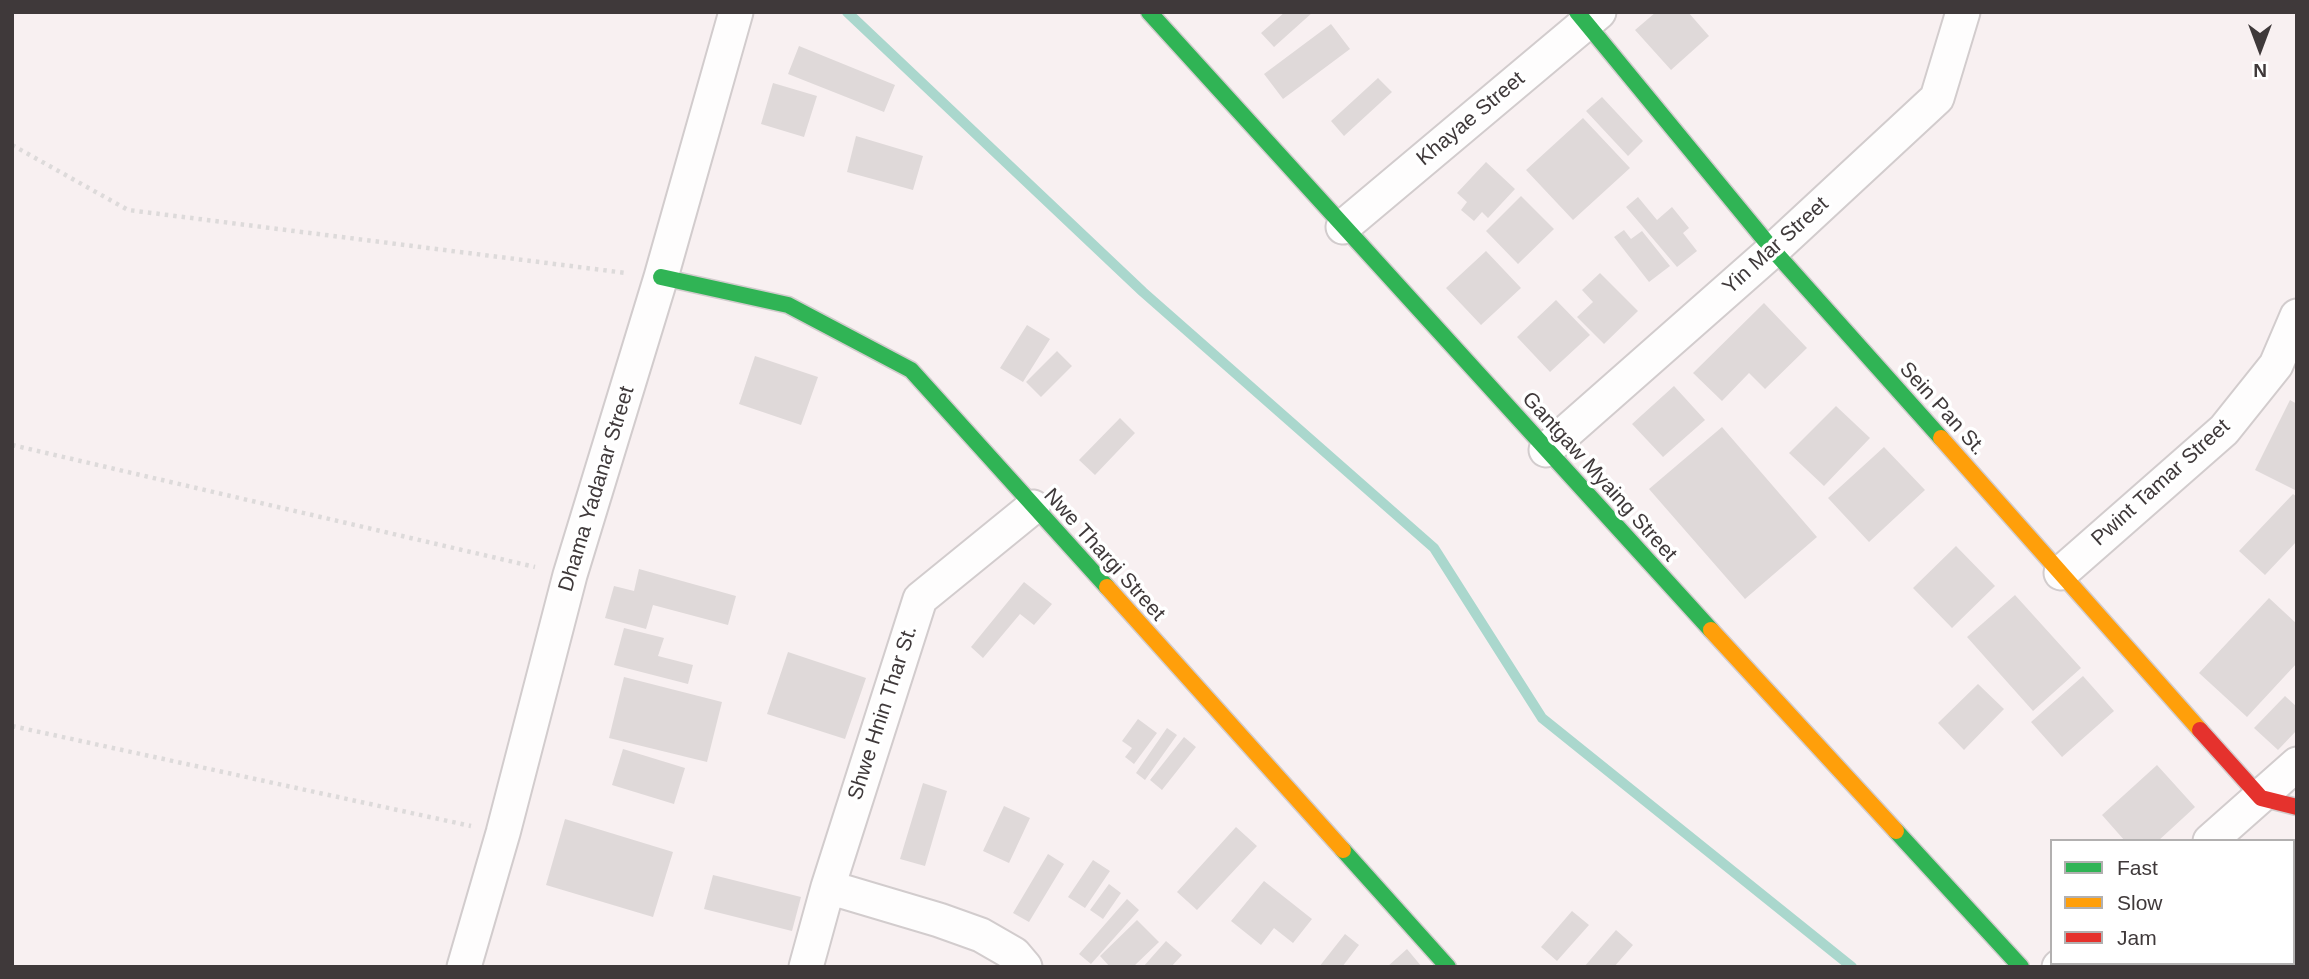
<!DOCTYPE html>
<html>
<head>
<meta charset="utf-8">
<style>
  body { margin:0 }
  #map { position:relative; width:2309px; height:979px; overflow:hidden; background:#f8f0f1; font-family:Helvetica,sans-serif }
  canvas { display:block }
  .frame { position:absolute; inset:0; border:14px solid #3f393a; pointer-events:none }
  .legend { position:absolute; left:2050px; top:839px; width:245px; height:126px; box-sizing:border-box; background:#fff; border:2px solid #b2b0b0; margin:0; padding:9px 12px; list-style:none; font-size:21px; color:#3f393a }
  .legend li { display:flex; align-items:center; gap:14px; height:35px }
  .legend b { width:35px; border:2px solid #b2b0b0 }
  .north { position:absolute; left:2225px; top:14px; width:70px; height:70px; -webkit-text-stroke:5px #fff; paint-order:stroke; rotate:180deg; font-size:19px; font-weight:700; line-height:28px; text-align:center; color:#3f393a }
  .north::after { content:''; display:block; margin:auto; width:24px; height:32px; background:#3f393a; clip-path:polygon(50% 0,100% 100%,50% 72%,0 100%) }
</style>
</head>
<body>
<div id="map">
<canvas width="2309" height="979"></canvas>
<div class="frame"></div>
<ul class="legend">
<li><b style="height:9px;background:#30b455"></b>Fast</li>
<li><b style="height:9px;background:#ff9f0a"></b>Slow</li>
<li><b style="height:9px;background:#e5322d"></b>Jam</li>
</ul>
<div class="north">N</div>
</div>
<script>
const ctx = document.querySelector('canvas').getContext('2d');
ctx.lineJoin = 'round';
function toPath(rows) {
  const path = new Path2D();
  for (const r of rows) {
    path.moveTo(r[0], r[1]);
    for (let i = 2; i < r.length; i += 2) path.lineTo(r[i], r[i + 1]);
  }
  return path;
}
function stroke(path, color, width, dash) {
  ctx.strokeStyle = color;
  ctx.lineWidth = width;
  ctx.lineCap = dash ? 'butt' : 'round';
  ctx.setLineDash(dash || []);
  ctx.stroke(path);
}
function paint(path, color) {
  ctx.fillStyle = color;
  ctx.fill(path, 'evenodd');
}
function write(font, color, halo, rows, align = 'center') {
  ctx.font = font + ' Helvetica,sans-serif';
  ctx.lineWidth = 7;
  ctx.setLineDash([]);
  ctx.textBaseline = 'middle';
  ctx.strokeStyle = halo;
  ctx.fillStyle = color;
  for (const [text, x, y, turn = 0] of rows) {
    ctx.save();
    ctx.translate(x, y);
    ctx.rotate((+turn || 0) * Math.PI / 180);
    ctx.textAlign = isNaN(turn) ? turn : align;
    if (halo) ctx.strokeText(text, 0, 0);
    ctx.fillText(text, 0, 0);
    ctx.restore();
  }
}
stroke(toPath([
  [847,12,1143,292,1434,548,1542,718,1852,967]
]), '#aad7cd', 10);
paint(toPath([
  [1285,12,1313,12,1274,47,1261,33],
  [1656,12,1688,12,1709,36,1671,70,1635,30],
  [1331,24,1350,49,1283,99,1264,74],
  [799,46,895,85,884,112,788,74],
  [1378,78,1392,92,1344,136,1331,121],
  [773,83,817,96,804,137,761,124],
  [1602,97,1643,141,1628,156,1586,111],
  [1583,118,1630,168,1573,220,1526,170],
  [856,136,923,156,913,190,847,172],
  [1486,162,1515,189,1488,218,1482,212,1474,221,1461,210,1467,202,1457,193],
  [1521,196,1554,229,1518,264,1486,231],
  [1638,197,1657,220,1672,207,1689,228,1683,233,1697,251,1677,267,1626,207],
  [1624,230,1631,239,1642,231,1670,266,1649,282,1614,237],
  [1486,251,1521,288,1481,325,1446,288],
  [1600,273,1638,311,1604,344,1577,317,1593,302,1582,290],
  [1556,300,1590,335,1550,372,1517,337],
  [1764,303,1807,348,1765,389,1749,373,1722,401,1693,373],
  [1027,325,1050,339,1023,382,1000,368],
  [1057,351,1072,366,1041,397,1026,382],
  [755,356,818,377,801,425,739,404],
  [1674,386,1705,420,1663,457,1632,424],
  [2290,400,2297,404,2297,491,2255,470],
  [1836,406,1870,438,1824,486,1789,453],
  [1120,418,1135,433,1095,475,1079,460],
  [1722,427,1817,537,1745,599,1649,489],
  [1884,447,1925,490,1869,542,1828,498],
  [2293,494,2297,497,2297,541,2265,575,2239,551],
  [1956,546,1995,586,1952,628,1913,588],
  [639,569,736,596,728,625,653,605,646,629,605,618,614,586,634,591],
  [1024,582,1052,604,1034,625,1020,614,983,658,971,647],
  [2015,595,2081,668,2033,711,1967,637],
  [2269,598,2297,624,2297,663,2247,717,2199,673],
  [624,628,664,638,658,656,693,665,688,684,614,665],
  [788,652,866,678,845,739,767,714],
  [2083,676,2114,711,2062,757,2031,722],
  [624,677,722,702,707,762,609,738],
  [1978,684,2004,709,1964,750,1938,723],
  [2285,696,2297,707,2297,730,2278,750,2254,728],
  [1138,719,1157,733,1134,764,1125,757,1132,748,1122,741],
  [1167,728,1177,735,1145,780,1136,773],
  [1184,737,1196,747,1162,790,1150,780],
  [623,749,685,768,674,804,612,785],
  [2157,765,2195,807,2158,841,2125,841,2102,815],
  [923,783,947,791,925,866,900,859],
  [1004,806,1030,818,1009,863,983,851],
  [565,819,673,852,653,917,546,885],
  [1236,827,1257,846,1197,910,1177,892],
  [1048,854,1064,864,1029,922,1013,913],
  [1093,860,1110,871,1085,908,1068,897],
  [713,875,801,897,792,931,704,909],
  [1264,881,1312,919,1293,943,1274,928,1261,945,1231,921],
  [1109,884,1121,893,1103,919,1090,910],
  [1127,899,1139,910,1091,964,1079,954],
  [1572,911,1589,925,1557,961,1541,947],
  [1137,920,1159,942,1133,967,1110,967,1100,956],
  [1616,930,1633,945,1614,967,1584,967],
  [1345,934,1359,945,1342,967,1319,967],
  [1166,941,1182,955,1171,967,1143,967],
  [1407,949,1422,967,1387,967]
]), '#dfd9d9');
const street = toPath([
  [1343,227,1599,12],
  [1546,450,1773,250,1937,98,1963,12],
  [2061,573,2224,430,2276,365,2297,316],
  [2210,841,2297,764],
  [828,887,939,920,981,935,1014,954,1025,967],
  [464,967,503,833,570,575,661,277,736,12],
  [806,967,828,887,920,599,1033,507],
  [2059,967,2064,963]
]);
const fast = toPath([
  [1149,12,1711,630],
  [1577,12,1773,250,1941,438],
  [661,277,788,305,911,370,1107,587],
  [1896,831,2021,967],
  [1343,850,1448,967]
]);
const slow = toPath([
  [1941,438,2200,730],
  [1107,587,1343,850],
  [1711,630,1896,831]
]);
const jam = toPath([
  [2200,730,2261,798,2297,807]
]);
stroke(street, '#d2cccd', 37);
stroke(fast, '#d2cccd', 19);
stroke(slow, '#d2cccd', 19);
stroke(jam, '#d2cccd', 19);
stroke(toPath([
  [12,145,128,210,626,273],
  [12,445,535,567],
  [12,726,471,826]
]), '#dddada', 4.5, [3.5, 5]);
stroke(street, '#fefdfd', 33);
stroke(fast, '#30b455', 16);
stroke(slow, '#ff9f0a', 16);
stroke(jam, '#e5322d', 16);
write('21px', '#3f393a', '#fff', [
  ["Khayae Street",1471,119,-40],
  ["Yin Mar Street",1776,246,-42],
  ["Sein Pan St.",1942,409,48],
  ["Gantgaw Myaing Street",1599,477,48],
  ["Pwint Tamar Street",2161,483,-42],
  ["Dhama Yadanar Street",597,489,-73],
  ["Nwe Thargi Street",1104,555,48],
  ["Shwe Hnin Thar St.",883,713,-72]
]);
</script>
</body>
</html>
